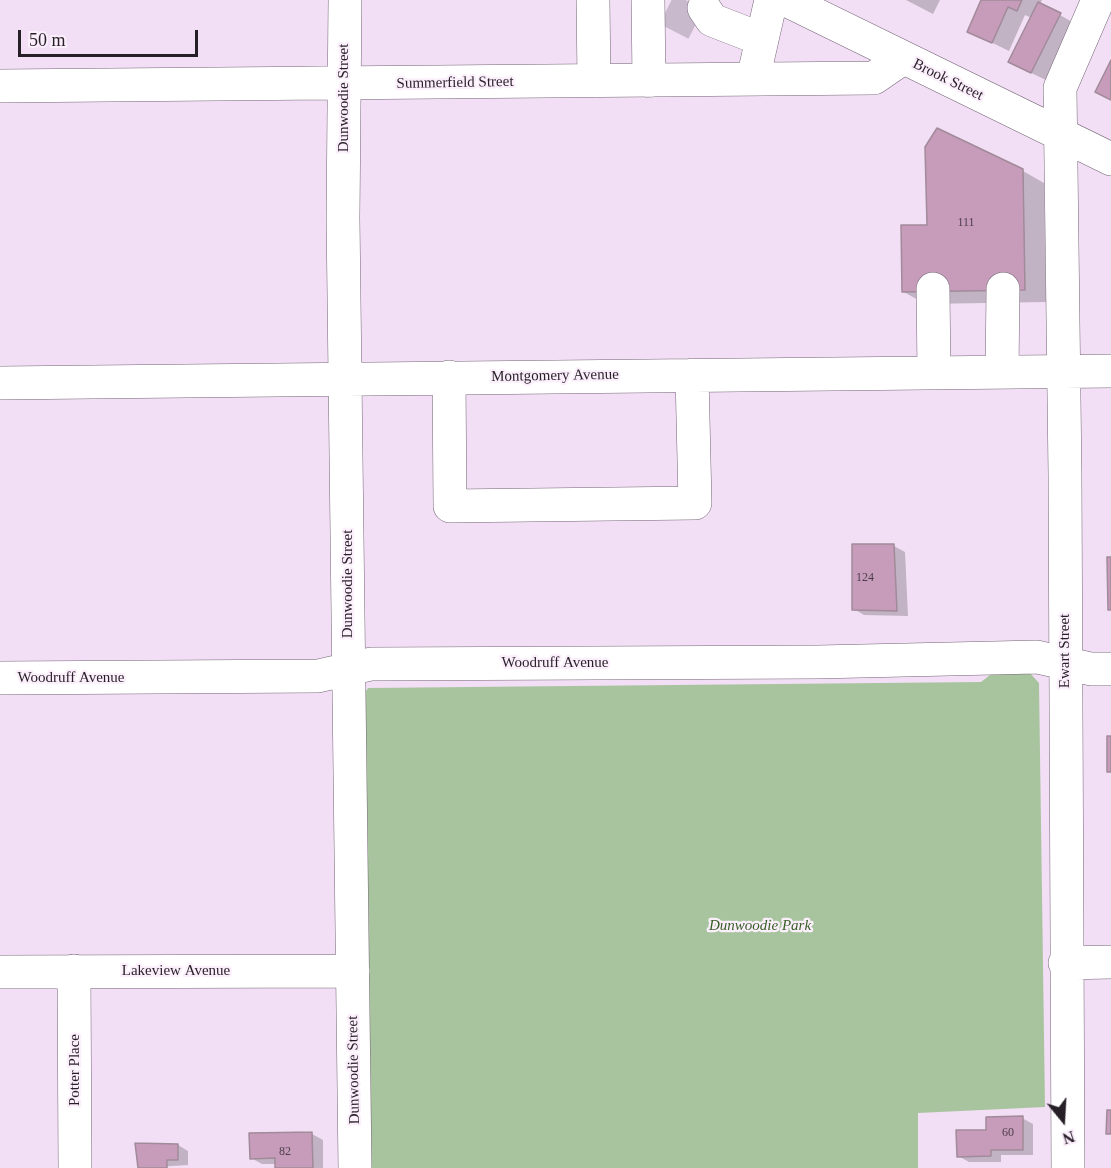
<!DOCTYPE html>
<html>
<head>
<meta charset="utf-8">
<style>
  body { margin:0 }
  #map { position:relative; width:1111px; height:1168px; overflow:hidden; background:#f2dff5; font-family:"Times New Roman",serif }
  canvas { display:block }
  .north { position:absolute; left:1033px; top:1090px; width:60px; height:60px; -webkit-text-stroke:4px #fbeffc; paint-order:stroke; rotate:162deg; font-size:16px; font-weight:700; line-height:24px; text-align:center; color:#261f27 }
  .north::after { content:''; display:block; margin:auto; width:21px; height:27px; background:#261f27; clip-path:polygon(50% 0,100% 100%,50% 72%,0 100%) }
  .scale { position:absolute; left:18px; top:30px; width:180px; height:27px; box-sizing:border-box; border:3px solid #261f27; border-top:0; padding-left:8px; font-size:18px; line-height:21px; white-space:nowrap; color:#261f27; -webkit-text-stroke:4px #fbeffc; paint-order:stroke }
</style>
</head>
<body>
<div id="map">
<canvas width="1111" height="1168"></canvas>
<div class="north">N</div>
<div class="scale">50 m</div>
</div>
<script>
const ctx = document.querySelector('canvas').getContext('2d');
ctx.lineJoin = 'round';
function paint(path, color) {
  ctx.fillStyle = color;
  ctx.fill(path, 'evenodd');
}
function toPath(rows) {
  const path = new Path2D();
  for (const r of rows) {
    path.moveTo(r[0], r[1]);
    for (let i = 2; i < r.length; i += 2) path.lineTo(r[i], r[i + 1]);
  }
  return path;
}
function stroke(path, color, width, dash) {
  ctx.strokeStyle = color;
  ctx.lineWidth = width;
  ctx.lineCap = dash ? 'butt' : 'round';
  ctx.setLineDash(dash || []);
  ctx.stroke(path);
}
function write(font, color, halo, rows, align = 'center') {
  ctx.font = font + ' "Times New Roman",serif';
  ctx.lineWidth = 4.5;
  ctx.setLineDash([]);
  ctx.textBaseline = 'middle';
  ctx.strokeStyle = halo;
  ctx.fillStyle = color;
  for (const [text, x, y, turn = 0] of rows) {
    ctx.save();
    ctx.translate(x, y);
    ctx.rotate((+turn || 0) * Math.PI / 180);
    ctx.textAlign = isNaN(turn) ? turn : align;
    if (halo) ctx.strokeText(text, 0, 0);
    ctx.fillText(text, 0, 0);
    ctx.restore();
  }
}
paint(toPath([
  [1029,672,1039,683,1045,1107,918,1113,918,1168,367,1168,361,698,368,688,981,682,990,675]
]), '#a8c49e');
paint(toPath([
  [906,0,940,0,933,14],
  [982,0,1042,0,1040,4,1076,24,1048,81,1027,71,1032,18,1025,15,1009,51,968,31],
  [1023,171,1044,183,1046,302,925,304,904,292,928,226],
  [894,546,905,552,908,616,864,615,854,609],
  [1022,1118,1033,1124,1033,1155,1001,1155,1001,1162,969,1162,958,1156,987,1132],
  [251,1134,312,1134,323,1140,323,1168,277,1168,276,1164,262,1164,251,1158],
  [178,1145,188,1151,188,1165,140,1168]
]), '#0003');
const building = toPath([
  [981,0,1022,0,1017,11,1008,7,992,43,967,32,981,0],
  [1038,2,1061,13,1031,73,1008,62,1038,2],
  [1111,60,1111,100,1095,92,1111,60],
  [937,128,1023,169,1025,290,902,292,901,225,927,225,925,147,937,128],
  [852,544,894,544,897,611,852,610,852,544],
  [1107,557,1111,557,1111,610,1108,610,1107,557],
  [1107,736,1111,736,1111,772,1107,772,1107,736],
  [1107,1110,1111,1110,1111,1134,1106,1134,1107,1110],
  [1023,1116,1023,1150,991,1150,991,1156,957,1157,956,1130,986,1130,986,1117,1023,1116],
  [312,1132,313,1168,275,1168,275,1158,250,1159,249,1133,312,1132],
  [135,1143,178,1144,178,1160,167,1160,167,1168,138,1168,135,1143]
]);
paint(building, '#c79cba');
stroke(building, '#a18a99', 1.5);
stroke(toPath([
  [667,9,696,24]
]), '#c9b9cc', 33, [33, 16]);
const minor = toPath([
  [345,0,343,218,355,1168],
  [593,0,594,81],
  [648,0,649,81],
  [786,0,1111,159],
  [704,8,712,20,761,39],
  [753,79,771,0],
  [0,86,874,78,903,58],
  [933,289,934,373],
  [1002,372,1003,289],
  [449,377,450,506,695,503,692,375],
  [0,383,1111,371],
  [0,678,318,676,371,664,818,662,1037,657,1091,669,1111,669],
  [1065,963,1111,962],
  [74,971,75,1168],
  [0,972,353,971],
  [1068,1168,1065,475,1060,88,1098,0]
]);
stroke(minor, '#746476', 34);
stroke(minor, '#fff', 33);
write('12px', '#4e3e4c', null, [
  ["111",966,223],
  ["124",865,578],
  ["60",1008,1133],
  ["82",285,1152]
]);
write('15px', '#261f27', '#fbeffc', [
  ["Brook Street",948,80,26],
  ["Summerfield Street",455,83,-1],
  ["Dunwoodie Street",344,98,-90],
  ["Montgomery Avenue",555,376,-1],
  ["Dunwoodie Street",348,584,-90],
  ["Ewart Street",1065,651,-90],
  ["Woodruff Avenue",555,663],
  ["Woodruff Avenue",71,678],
  ["Lakeview Avenue",176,971],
  ["Potter Place",75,1070,-90],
  ["Dunwoodie Street",354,1070,-91]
]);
write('italic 15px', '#385e27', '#fbeffc', [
  ["Dunwoodie Park",760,926]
]);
</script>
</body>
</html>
